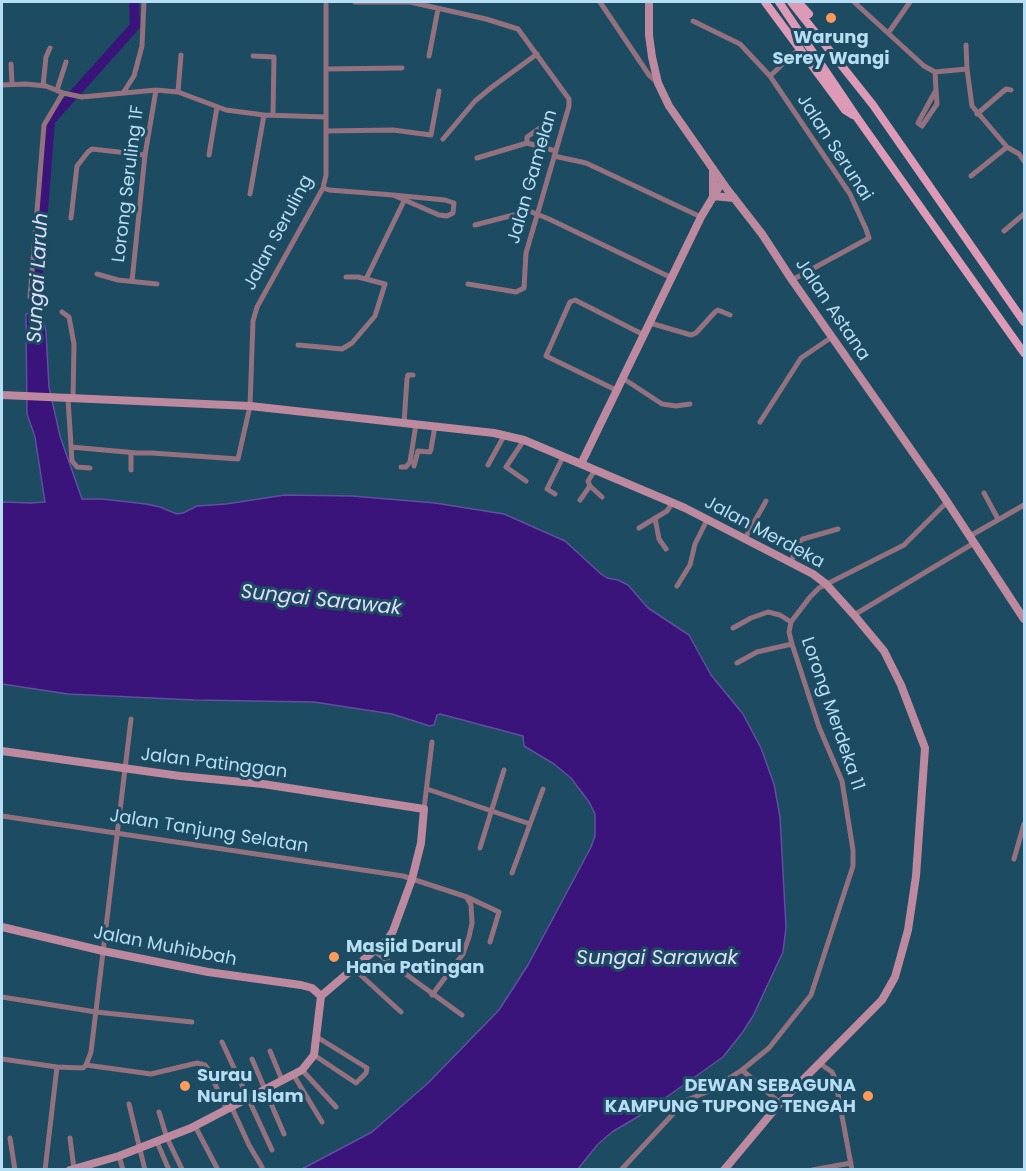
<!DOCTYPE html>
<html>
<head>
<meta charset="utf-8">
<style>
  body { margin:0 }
  #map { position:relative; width:1026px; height:1171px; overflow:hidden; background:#1d4b61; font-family:Poppins,sans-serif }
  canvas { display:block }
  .frame { position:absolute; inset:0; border:3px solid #b5ddf3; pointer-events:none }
</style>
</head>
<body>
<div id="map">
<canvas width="1026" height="1171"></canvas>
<div class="frame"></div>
</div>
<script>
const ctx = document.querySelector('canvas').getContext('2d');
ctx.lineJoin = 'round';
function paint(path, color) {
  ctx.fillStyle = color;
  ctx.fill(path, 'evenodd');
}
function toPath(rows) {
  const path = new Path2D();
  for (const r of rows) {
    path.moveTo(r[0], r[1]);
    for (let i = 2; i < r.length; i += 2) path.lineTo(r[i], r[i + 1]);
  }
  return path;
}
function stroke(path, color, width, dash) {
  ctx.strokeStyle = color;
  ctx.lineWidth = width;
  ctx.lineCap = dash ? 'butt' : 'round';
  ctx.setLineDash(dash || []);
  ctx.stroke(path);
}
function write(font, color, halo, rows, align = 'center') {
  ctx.font = font + ' Poppins,sans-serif';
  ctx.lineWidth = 6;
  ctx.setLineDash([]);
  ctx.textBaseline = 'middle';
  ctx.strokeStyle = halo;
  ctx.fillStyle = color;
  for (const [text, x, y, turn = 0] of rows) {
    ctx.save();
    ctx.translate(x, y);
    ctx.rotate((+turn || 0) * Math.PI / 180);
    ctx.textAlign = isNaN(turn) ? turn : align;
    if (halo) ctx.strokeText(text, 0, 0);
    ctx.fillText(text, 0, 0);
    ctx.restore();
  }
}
const water = toPath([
  [38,312,43,318,46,332,49,387,60,436,82,499,102,499,146,504,160,507,177,514,183,513,197,506,226,504,285,495,352,496,435,503,504,514,565,541,601,574,607,578,618,580,628,585,648,608,689,635,711,675,743,714,761,748,774,784,780,817,786,927,783,952,753,1016,742,1033,723,1057,644,1113,612,1132,598,1144,578,1169,302,1169,372,1132,428,1083,499,1010,528,965,591,847,595,836,595,814,589,802,571,778,554,764,524,746,523,736,440,714,437,715,434,725,430,726,392,714,314,702,194,700,68,694,2,684,2,502,31,503,45,502,35,437,27,414,26,314,38,312]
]);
paint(water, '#3a137b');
stroke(water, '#5f509f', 1.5);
stroke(toPath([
  [34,325,50,121,135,26,134,2]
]), '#3a137b', 10);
stroke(toPath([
  [355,2,410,2,486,19,518,29,569,99,569,106,526,253,524,288,516,292,468,284],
  [600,2,649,75,657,82],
  [854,2,924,66,935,72,967,69],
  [693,21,740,44,770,76,850,194,866,229,869,238,792,280],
  [889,32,910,2],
  [966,45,967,69,972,106,1007,147,1019,154,1024,161],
  [253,56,274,57,273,114],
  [429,56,438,9],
  [11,64,12,84],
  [326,69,402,68],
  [935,72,936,90,937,104,922,126,918,123,919,121,936,90],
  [770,76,801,47],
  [2,85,26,84,46,86,63,93,82,97,156,90,178,92,226,110,264,115,326,117],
  [43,86,46,57,50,48],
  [57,90,66,62],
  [178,92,181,55],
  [123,93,134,76,142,46,144,2],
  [977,114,1006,89,1011,90],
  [326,131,393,130,431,135,439,91],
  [443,139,475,101,492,87,537,54],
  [527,143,527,137,550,121],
  [209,155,217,107],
  [554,156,586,163,701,217],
  [477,158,527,143,556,151],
  [971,176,1007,147],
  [323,188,329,190,393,195,445,200,454,203,453,213,447,216,439,215,393,195],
  [250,194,264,115],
  [71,218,77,166,88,152,92,149,145,155],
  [475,225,529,211,549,219,672,278],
  [1004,231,1024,214],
  [97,274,118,280,157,284],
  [366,279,404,201],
  [132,281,145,155,156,90],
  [30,297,44,125,63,93],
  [62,312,69,317,74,344,73,399],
  [650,323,691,335,696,333,715,312,718,310,730,315],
  [298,345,342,349,352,343,375,316,385,284,358,277,346,277],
  [624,379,662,404,676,406,690,404],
  [618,391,546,356,570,302,575,300,644,335],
  [68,399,72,461,77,467,90,468],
  [760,422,801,358,832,337],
  [404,423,407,379,408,375,413,375],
  [524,440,506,467,526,481],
  [71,447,137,453,152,453,238,459,250,406,253,321,257,307,323,188,326,175,326,2],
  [488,465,505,434],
  [414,466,418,451,430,452,431,449,435,426],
  [401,467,406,467,410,462,416,424],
  [131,470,131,453],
  [595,470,588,481,590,486,602,497],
  [984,493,998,519],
  [555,494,547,489,563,457],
  [580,500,590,486],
  [655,518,659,539,666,549],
  [639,528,667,511,673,502],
  [970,536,1024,505],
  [744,540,766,501],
  [791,562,799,542,803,539,838,529],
  [677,586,690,565,695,544,707,520],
  [854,615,974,543],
  [733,628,751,618,768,612,780,615,791,622],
  [737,663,757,652,792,644],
  [427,789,530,824,512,873],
  [424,809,432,742],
  [2,816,403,876,467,897,499,912,490,942],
  [530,824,543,789],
  [480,848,504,770],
  [1014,859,1024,824],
  [374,951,462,1015],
  [354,969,401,1012],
  [432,995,463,954,469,937,472,923,471,905,467,898],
  [2,997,96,1012,192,1022],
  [222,1042,272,1150],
  [270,1051,282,1080],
  [314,1055,356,1083,366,1073,367,1068,317,1037],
  [2,1059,57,1067,83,1068,86,1065,91,1052,131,719],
  [252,1059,284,1134],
  [819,1063,832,1072,835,1078,852,1170],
  [86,1065,151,1074,197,1063,205,1065,208,1069,227,1110],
  [302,1070,336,1107],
  [742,1070,780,1103],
  [293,1074,322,1122],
  [129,1104,145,1170],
  [232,1108,249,1145,262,1167],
  [159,1112,167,1138,182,1169],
  [195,1126,218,1170],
  [10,1138,15,1170],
  [70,1138,74,1169],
  [157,1142,169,1170],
  [119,1156,123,1170],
  [45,1170,57,1067],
  [621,1170,685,1101,709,1091,742,1070,769,1048,811,995,853,866,853,850,842,781,819,727,792,644,789,632,791,622,810,597,819,588,904,545,947,502],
  [812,1170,851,1163]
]), '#93717f', 5);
stroke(toPath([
  [649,2,649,35,652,57,658,83,669,106,727,189,762,234,792,280,942,494,1024,619],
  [713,169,713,196,734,198],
  [722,182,701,217,581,464,685,508,813,574,826,584,854,615,884,651,901,685,925,748,916,876,908,930,895,977,882,1000,780,1103,724,1170],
  [2,395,250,406,494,433,524,440,581,464],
  [2,751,180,776,263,784,424,809,421,843,412,879,393,931,388,939,321,996],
  [2,927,103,951,208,972,301,985,312,988,321,996],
  [70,1170,119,1156,191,1128,302,1070,314,1055,321,996]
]), '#bd899f', 8);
stroke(toPath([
  [765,2,845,110,853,115],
  [779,2,858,119,1024,353],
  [791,2,873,105,1024,322],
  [798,2,809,14]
]), '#dd9ab7', 8);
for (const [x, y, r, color] of [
  [831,18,6,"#ff9b5a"],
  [334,957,6,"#ff9b5a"],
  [185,1086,6,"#ff9b5a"],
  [868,1096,6,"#ff9b5a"]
]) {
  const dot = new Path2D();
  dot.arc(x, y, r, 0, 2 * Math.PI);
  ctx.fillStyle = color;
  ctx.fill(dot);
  stroke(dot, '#1d4b61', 2);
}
write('bold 18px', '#b5ddf3', '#1d4b61', [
  ["Warung",831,38,"center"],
  ["Serey Wangi",831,59,"center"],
  ["Masjid Darul",346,947],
  ["Hana Patingan",346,968],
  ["Surau",197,1076],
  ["Nurul Islam",197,1097],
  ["DEWAN SEBAGUNA",856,1086,"right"],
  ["KAMPUNG TUPONG TENGAH",856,1107,"right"]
], 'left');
write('18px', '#b5ddf3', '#1d4b61', [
  ["Jalan Serunai",834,148,57],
  ["Jalan Gamelan",533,177,-74],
  ["Lorong Seruling 1F",129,184,-83],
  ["Jalan Seruling",279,233,-62],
  ["Jalan Astana",832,310,56],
  ["Jalan Merdeka",764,533,28],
  ["Lorong Merdeka 11",832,714,71],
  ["Jalan Patinggan",214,764,7],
  ["Jalan Tanjung Selatan",209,832,9],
  ["Jalan Muhibbah",165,947,11]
]);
write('italic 20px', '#e1ddf9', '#1d4b61', [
  ["Sungai Laruh",39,278,-87],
  ["Sungai Sarawak",321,601,6],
  ["Sungai Sarawak",657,959]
]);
</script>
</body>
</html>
